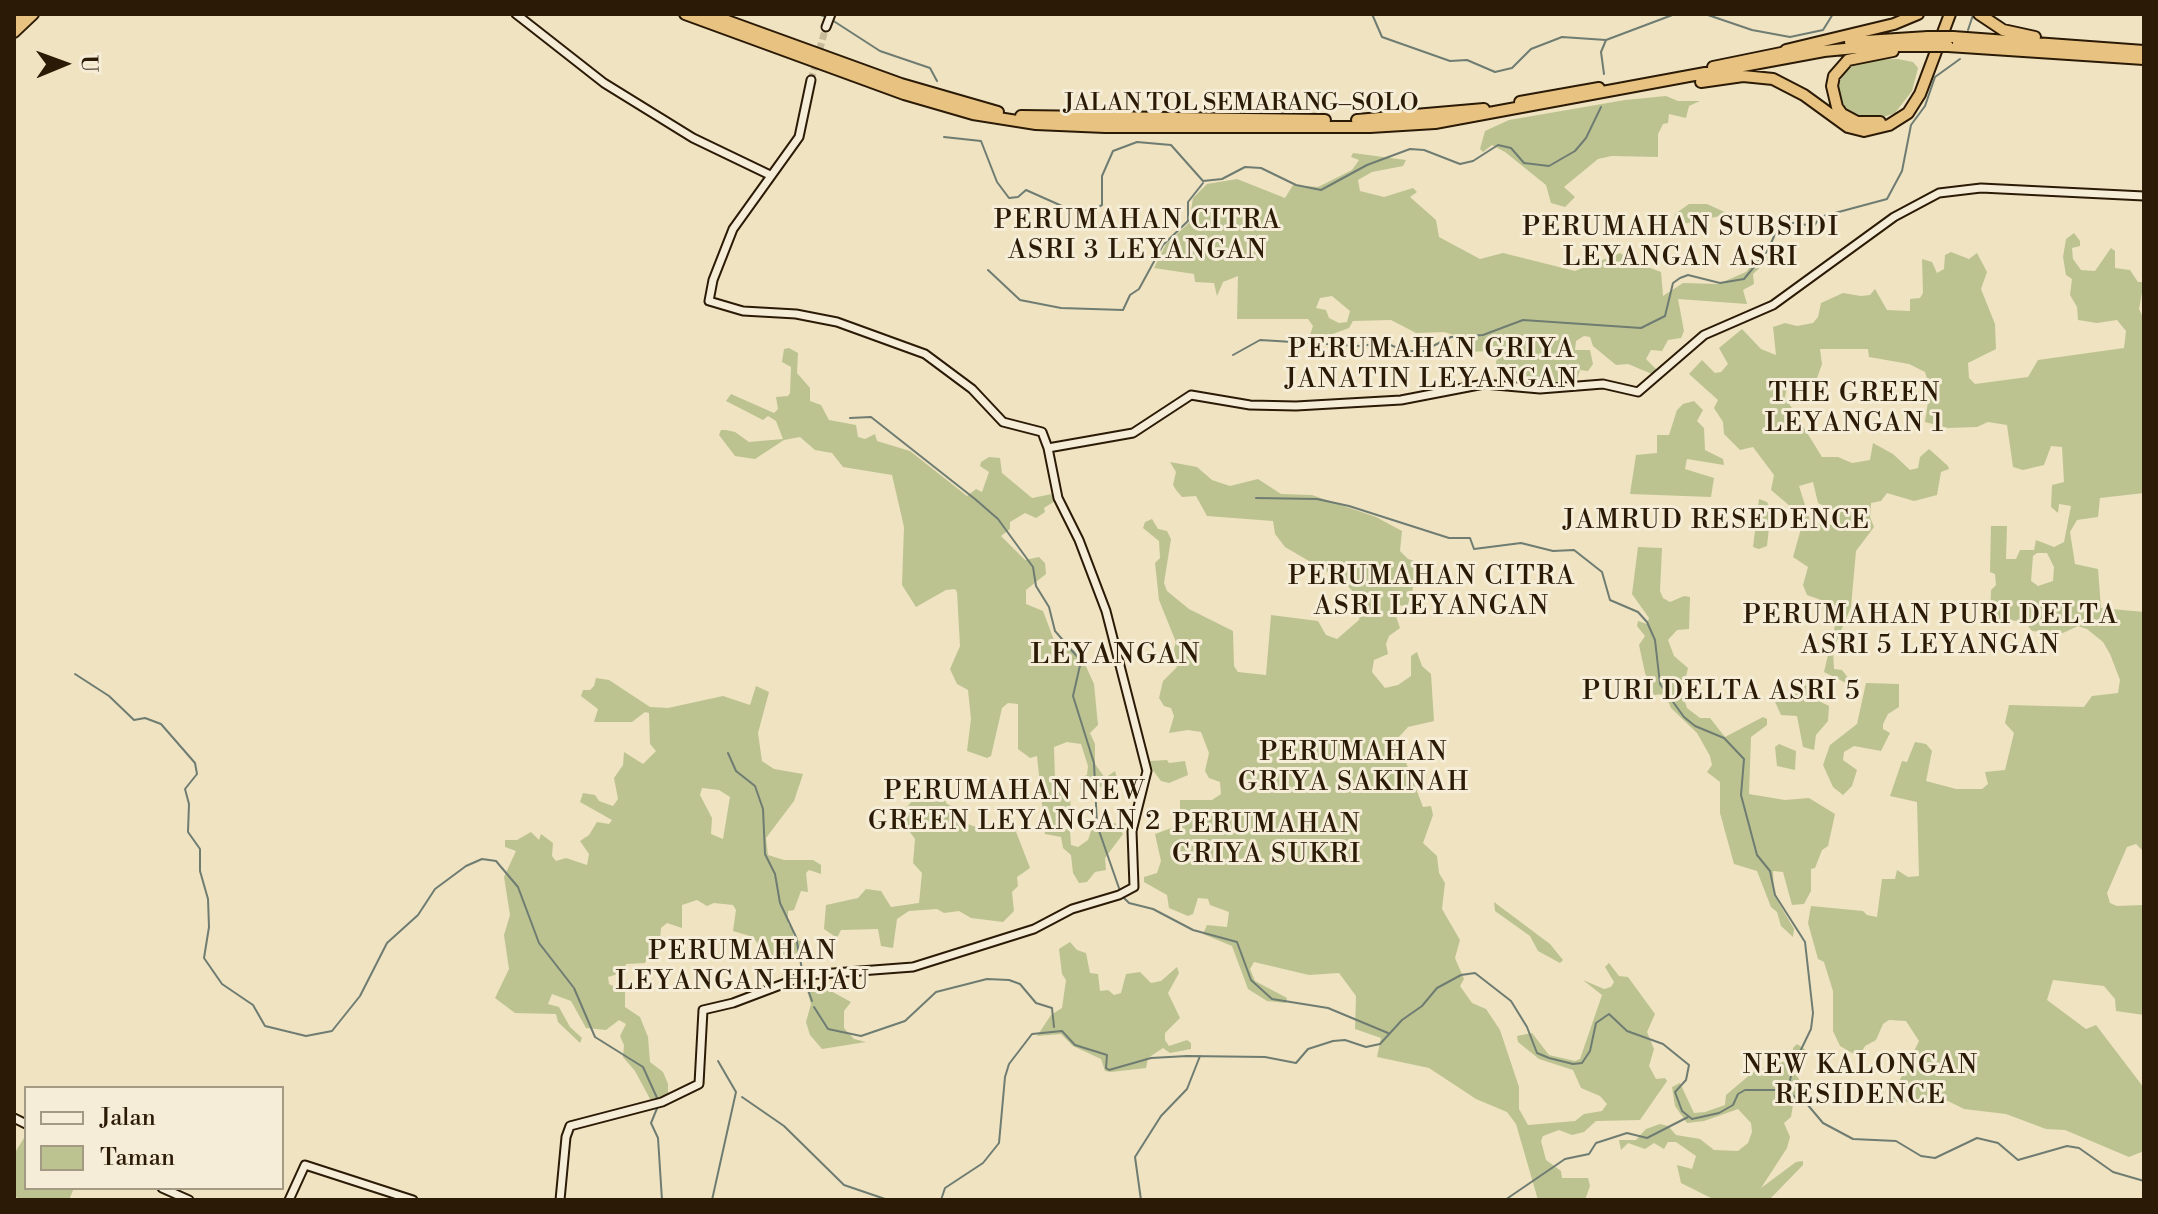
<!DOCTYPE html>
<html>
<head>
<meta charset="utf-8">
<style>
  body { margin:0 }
  #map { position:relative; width:2158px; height:1214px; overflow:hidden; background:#efe3c1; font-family:"Libre Bodoni",serif }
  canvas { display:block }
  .frame { position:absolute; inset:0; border:16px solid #2b1a05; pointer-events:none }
  .legend { position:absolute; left:24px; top:1086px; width:260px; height:104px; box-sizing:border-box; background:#f5edd7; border:2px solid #a49983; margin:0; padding:10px 14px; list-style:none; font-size:24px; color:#2b1a05 }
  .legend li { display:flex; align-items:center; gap:16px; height:40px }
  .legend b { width:40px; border:2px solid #a49983 }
  .north { position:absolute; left:24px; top:24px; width:80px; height:80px; -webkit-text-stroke:6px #f5edd7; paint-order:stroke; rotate:89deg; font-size:22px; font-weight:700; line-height:32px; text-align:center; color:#2b1a05 }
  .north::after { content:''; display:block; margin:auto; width:28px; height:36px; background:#2b1a05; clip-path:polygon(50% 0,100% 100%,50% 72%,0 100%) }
</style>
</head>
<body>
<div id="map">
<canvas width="2158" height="1214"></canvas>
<div class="frame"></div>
<ul class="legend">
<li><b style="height:10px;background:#f5edd7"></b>Jalan</li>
<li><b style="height:22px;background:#bcc391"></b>Taman</li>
</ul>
<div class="north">U</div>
</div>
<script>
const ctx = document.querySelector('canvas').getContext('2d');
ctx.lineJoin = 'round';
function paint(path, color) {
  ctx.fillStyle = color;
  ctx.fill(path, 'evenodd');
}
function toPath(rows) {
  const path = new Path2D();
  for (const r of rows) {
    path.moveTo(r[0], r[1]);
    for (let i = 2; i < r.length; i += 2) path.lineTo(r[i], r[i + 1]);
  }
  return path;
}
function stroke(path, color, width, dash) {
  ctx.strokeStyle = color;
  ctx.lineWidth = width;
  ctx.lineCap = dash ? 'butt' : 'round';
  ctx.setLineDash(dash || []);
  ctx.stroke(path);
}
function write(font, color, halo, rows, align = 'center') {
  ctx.font = font + ' "Libre Bodoni",serif';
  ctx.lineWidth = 6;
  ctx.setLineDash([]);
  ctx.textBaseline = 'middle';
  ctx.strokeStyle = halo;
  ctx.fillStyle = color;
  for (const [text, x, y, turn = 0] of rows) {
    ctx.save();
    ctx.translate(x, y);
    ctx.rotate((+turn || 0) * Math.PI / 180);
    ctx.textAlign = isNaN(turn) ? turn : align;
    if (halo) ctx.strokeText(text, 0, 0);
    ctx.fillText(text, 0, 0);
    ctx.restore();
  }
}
paint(toPath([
  [1898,59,1913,62,1918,68,1912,91,1895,113,1872,121,1861,121,1843,111,1837,86,1847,68,1862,60],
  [1666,96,1678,101,1700,101,1689,106,1686,118,1669,114,1668,123,1663,124,1658,134,1658,157,1612,156,1598,159,1564,187,1575,197,1565,207,1551,203,1546,185,1505,152,1492,145,1483,152,1480,149,1485,131,1509,120,1625,100],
  [1353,153,1406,160,1403,166,1372,172,1358,180,1360,191,1384,197,1413,188,1417,192,1410,197,1436,220,1439,237,1480,259,1503,253,1575,271,1620,253,1634,262,1661,272,1663,296,1683,283,1718,284,1746,272,1761,254,1770,258,1753,274,1754,284,1743,290,1747,304,1678,299,1684,331,1681,338,1668,340,1662,351,1651,350,1646,359,1657,370,1652,374,1628,364,1616,365,1593,346,1590,337,1584,336,1576,341,1575,350,1590,350,1593,364,1588,371,1580,370,1577,380,1549,384,1533,380,1514,383,1511,371,1495,371,1497,356,1490,351,1467,352,1468,339,1444,332,1416,333,1391,320,1353,321,1349,328,1319,339,1309,338,1313,326,1308,319,1237,319,1238,276,1223,282,1217,296,1214,283,1195,282,1194,274,1154,268,1166,244,1189,223,1193,198,1207,184,1237,179,1285,198,1293,185,1318,187,1352,170,1359,160,1351,157],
  [1332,296,1350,311,1347,322,1339,323,1329,318,1326,310,1316,308,1320,298],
  [1689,204,1707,204,1729,214,1674,226,1675,214],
  [2074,233,2080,241,2080,246,2072,248,2073,259,2081,270,2095,271,2111,248,2115,251,2115,268,2130,270,2138,282,2144,282,2139,309,2144,319,2144,493,2100,498,2098,517,2077,520,2070,532,2075,564,2098,569,2101,608,2144,612,2144,852,2136,844,2127,847,2107,893,2110,903,2117,906,2144,905,2144,1015,2116,1011,2115,999,2104,986,2053,980,2047,1000,2086,1029,2096,1025,2144,1088,2144,1151,2129,1157,2065,1130,2046,1129,2006,1114,1964,1109,1948,1101,1889,1102,1919,1041,1906,1021,1889,1020,1883,1024,1876,1040,1865,1046,1859,1057,1840,1046,1833,1031,1833,991,1824,962,1818,959,1808,923,1811,906,1863,911,1867,915,1877,917,1882,879,1895,879,1897,870,1908,877,1919,876,1917,802,1890,796,1902,761,1907,762,1915,742,1926,744,1932,751,1926,781,1956,789,1982,789,1988,784,1985,772,2005,770,2014,733,2005,723,2009,705,2084,707,2092,696,2118,693,2120,680,2110,654,2103,642,2087,629,2078,626,2063,633,2051,633,2032,631,2024,621,1990,620,1991,590,1996,585,1995,574,1990,572,1991,526,2007,526,2006,559,2016,559,2020,550,2034,550,2036,540,2054,547,2064,542,2071,506,2059,504,2058,513,2051,507,2052,485,2064,482,2062,447,2051,446,2044,465,2023,470,2013,467,2007,425,1988,422,1977,427,1948,428,1925,422,1930,388,1925,372,1909,364,1869,357,1868,349,1820,349,1822,364,1816,381,1805,383,1795,378,1788,382,1785,397,1822,457,1838,457,1852,463,1870,460,1873,443,1893,454,1910,470,1918,468,1920,457,1929,449,1948,466,1949,469,1941,472,1937,495,1914,501,1887,493,1881,501,1871,503,1870,517,1874,527,1856,551,1851,607,1833,650,1834,669,1842,670,1849,679,1861,679,1850,685,1824,672,1837,617,1824,611,1821,600,1807,595,1803,585,1808,567,1793,557,1804,518,1771,490,1774,475,1753,447,1740,450,1724,434,1723,422,1714,408,1718,400,1689,374,1702,360,1715,373,1721,372,1728,364,1719,348,1742,329,1761,349,1776,355,1773,327,1785,323,1797,326,1813,323,1818,317,1821,303,1843,293,1861,296,1870,295,1875,289,1887,310,1910,311,1910,299,1920,298,1923,293,1922,259,1932,262,1937,273,1944,269,1945,255,1951,252,1969,259,1977,253,1987,272,1981,289,1995,324,1996,349,1968,363,1969,378,1975,384,2028,377,2038,360,2124,348,2126,331,2117,320,2097,323,2078,320,2077,307,2070,295,2072,279,2066,275,2063,257,2066,239],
  [1813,482,1818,503,1834,511,1835,525,1811,524,1799,486],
  [2037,553,2047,553,2054,567,2053,581,2038,586,2031,581,2033,556],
  [789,348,798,353,797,373,810,388,810,401,821,405,829,420,856,425,858,437,865,439,875,434,877,441,910,451,967,496,976,489,982,492,989,472,980,466,981,462,989,457,1000,458,1002,473,1032,498,1052,494,1055,501,1044,508,1045,512,1036,518,1025,513,1010,522,1010,529,1001,536,1025,560,1039,557,1045,563,1046,574,1026,590,1026,604,1043,611,1054,640,1065,648,1079,651,1094,684,1098,725,1090,733,1095,744,1095,764,1105,778,1115,771,1119,784,1080,790,1080,778,1087,775,1088,766,1081,744,1067,742,1054,747,1055,780,1059,787,1071,792,1070,812,1061,815,1060,825,1070,831,1071,845,1078,847,1088,840,1094,822,1115,823,1123,834,1105,858,1106,870,1095,872,1087,882,1079,883,1073,873,1071,855,1063,848,1061,837,1045,834,1037,756,1030,758,1018,749,1018,704,1008,703,1002,708,991,756,987,758,967,751,971,719,968,690,957,684,950,669,960,646,957,592,955,589,946,590,916,607,902,585,904,527,892,475,843,467,832,453,815,450,800,437,784,440,755,459,735,456,719,435,721,430,726,430,735,432,749,442,783,439,776,421,768,416,763,420,726,401,731,394,774,413,778,409,776,397,788,396,790,393,791,367,782,362,784,349],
  [1694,401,1703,410,1697,421,1704,428,1705,450,1723,459,1724,465,1687,459,1685,469,1714,478,1711,497,1630,494,1636,455,1657,453,1657,435,1669,435,1677,410,1683,404],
  [1170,462,1197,467,1212,480,1230,486,1258,479,1281,494,1312,495,1376,517,1402,531,1400,551,1408,559,1421,563,1407,607,1399,605,1394,610,1400,628,1389,636,1386,644,1388,654,1374,660,1372,672,1385,688,1398,685,1411,676,1411,656,1417,652,1422,666,1431,674,1434,721,1408,727,1397,739,1423,807,1431,806,1433,815,1423,843,1437,856,1439,873,1445,883,1442,909,1460,940,1455,958,1464,979,1460,986,1472,1003,1486,1009,1500,1030,1519,1087,1519,1109,1528,1125,1575,1121,1584,1114,1602,1111,1607,1104,1600,1096,1581,1088,1573,1070,1539,1059,1518,1042,1517,1036,1532,1033,1549,1055,1575,1061,1580,1059,1602,995,1583,980,1604,989,1611,987,1614,982,1605,967,1609,963,1619,976,1628,977,1655,1014,1647,1032,1654,1049,1649,1066,1656,1079,1665,1078,1667,1081,1640,1120,1596,1121,1584,1132,1572,1135,1559,1130,1543,1136,1541,1141,1546,1160,1561,1171,1562,1178,1588,1178,1590,1186,1585,1200,1538,1200,1516,1124,1507,1112,1476,1099,1429,1068,1377,1057,1381,1038,1355,1029,1356,996,1339,973,1309,975,1254,962,1250,969,1255,981,1287,998,1286,1003,1267,1001,1248,989,1232,946,1203,934,1207,925,1227,927,1229,912,1210,905,1208,899,1198,898,1193,914,1188,916,1169,908,1167,895,1144,882,1144,877,1157,873,1161,861,1155,834,1174,827,1180,819,1180,800,1212,800,1221,794,1220,782,1209,778,1205,771,1209,753,1201,732,1188,730,1169,733,1174,716,1171,708,1164,706,1159,698,1163,681,1177,667,1174,649,1176,642,1159,600,1155,563,1160,558,1159,541,1143,528,1145,522,1152,519,1158,529,1167,531,1171,539,1164,583,1167,591,1189,609,1233,631,1234,666,1238,672,1266,675,1271,615,1318,621,1326,635,1337,639,1359,620,1363,602,1343,581,1285,547,1275,534,1273,521,1207,516,1196,496,1182,497,1176,490,1173,485,1176,472],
  [1759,499,1767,502,1771,510,1767,546,1759,549,1753,547],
  [1638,547,1662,548,1660,591,1663,598,1670,602,1684,596,1690,597,1689,629,1677,630,1668,640,1674,656,1688,668,1682,693,1687,708,1700,718,1710,718,1725,737,1763,717,1767,719,1767,725,1751,737,1749,794,1785,800,1809,798,1835,814,1828,846,1822,850,1815,868,1811,869,1811,891,1804,904,1792,905,1783,872,1773,871,1774,895,1794,929,1793,937,1781,926,1777,912,1771,907,1757,871,1734,864,1720,813,1720,782,1707,772,1712,765,1710,756,1697,733,1671,708,1665,694,1654,695,1645,673,1639,645,1645,636,1637,626,1638,621,1647,624,1649,618,1632,594],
  [596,678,609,680,650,707,668,708,723,696,750,705,756,686,769,692,758,733,762,761,774,769,803,774,794,801,766,838,768,855,784,860,813,860,821,865,821,874,809,870,806,873,808,892,801,891,794,910,788,911,788,924,793,929,793,938,807,944,808,952,767,957,753,937,733,931,736,910,733,905,714,903,707,906,697,900,682,905,682,928,667,923,661,928,659,951,649,955,645,963,626,964,624,972,608,977,609,984,625,992,625,1007,640,1017,648,1037,650,1062,663,1072,668,1084,668,1095,661,1099,650,1099,635,1071,623,1057,624,1045,620,1036,626,1024,619,1020,606,1030,586,1028,571,1001,552,994,548,1004,559,1007,570,1027,582,1038,580,1043,558,1022,556,1014,515,1013,495,998,509,969,504,935,510,915,504,877,516,851,505,847,505,840,517,840,531,832,539,840,541,834,553,843,552,856,556,861,566,858,587,865,589,854,580,841,589,835,597,822,609,824,612,820,580,802,583,793,595,795,599,801,613,806,618,799,614,778,623,765,624,752,643,764,656,751,650,744,649,713,645,712,632,722,594,722,598,709,581,696,583,690,590,690,594,686],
  [702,788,719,790,730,797,723,839,711,834,712,818,700,795],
  [1866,683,1899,684,1899,707,1888,714,1883,724,1883,729,1890,733,1881,751,1854,746,1844,752,1843,760,1857,770,1852,786,1843,795,1833,787,1823,765,1830,745,1857,724],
  [1808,684,1815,687,1815,699,1829,706,1828,721,1816,735,1814,750,1803,747,1797,716,1781,715,1771,693,1783,699],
  [1779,744,1796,751,1795,770,1777,766,1775,747],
  [1167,760,1169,763,1185,761,1188,775,1169,783,1161,781,1149,765,1150,761],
  [936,796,943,797,947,804,956,808,961,821,973,826,1000,832,1015,829,1030,868,1017,877,1018,886,1012,892,1014,911,1003,922,971,918,959,911,944,913,937,909,909,911,897,919,893,948,881,946,878,929,841,930,837,938,824,929,826,905,858,898,866,889,881,891,891,907,919,903,922,873,913,863,915,839,904,824,903,812,911,802],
  [1494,902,1550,944,1563,960,1560,963,1538,951,1530,936,1495,911],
  [1070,942,1077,950,1086,953,1090,973,1098,974,1100,991,1108,990,1114,995,1121,993,1126,974,1140,972,1151,983,1161,981,1177,967,1179,973,1168,993,1180,1018,1165,1033,1165,1040,1169,1046,1187,1040,1191,1043,1191,1049,1170,1053,1163,1048,1148,1058,1146,1068,1111,1072,1105,1071,1101,1059,1073,1046,1061,1034,1037,1036,1051,1015,1062,1008,1066,980,1062,974,1059,949],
  [829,990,851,1002,844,1011,844,1028,854,1039,866,1042,822,1049,810,1035,806,1022,811,1004,807,991],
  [1797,1044,1806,1050,1794,1072,1807,1091,1793,1105,1791,1117,1784,1123,1790,1137,1787,1148,1761,1188,1796,1162,1803,1161,1803,1165,1769,1200,1711,1198,1681,1183,1677,1165,1692,1169,1696,1156,1676,1142,1668,1142,1664,1149,1654,1143,1645,1149,1628,1143,1621,1150,1619,1140,1636,1140,1646,1129,1660,1124,1668,1126,1676,1135,1700,1139,1714,1150,1738,1151,1748,1143,1752,1132,1751,1123,1738,1109,1704,1121,1687,1123,1675,1106,1672,1087,1680,1083,1694,1113,1705,1112,1725,1105,1726,1095,1752,1073,1794,1058,1793,1048],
  [24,1138,26,1188,74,1188,69,1200,22,1200,14,1196,14,1154]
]), '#bcc391');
stroke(toPath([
  [817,14,827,17],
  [1372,14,1382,37,1450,61,1467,60,1495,72,1512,68,1531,49,1562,37,1606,40],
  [1705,14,1752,30,1790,37,1823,30,1833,14],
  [832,20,880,51,930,68,937,81],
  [1968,30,1973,15],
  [1604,74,1601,52,1606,40,1675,14],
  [944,137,981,141,997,182,1009,198,1018,197,1026,190,1071,210,1091,211,1102,205,1102,176,1113,151,1137,142,1171,145,1203,181,1222,179,1245,167,1261,168,1296,185,1321,190,1367,165,1410,149,1424,150,1460,164,1473,161,1498,145,1511,148,1524,163,1549,166,1575,151,1586,138,1601,107],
  [988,270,1020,300,1061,308,1123,310,1130,295,1139,289,1163,245,1188,221,1188,202,1203,183],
  [1233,355,1260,340,1359,346,1385,343,1406,351,1423,351,1451,337,1483,335,1523,320,1641,328,1665,316,1673,283,1680,278,1688,275,1720,283,1744,279,1768,250,1779,225,1787,222,1814,226,1820,217,1887,199,1902,171,1911,125,1925,106,1935,77,1960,59],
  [850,418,871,417,975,499,998,519,1033,567,1036,586,1049,607,1055,631,1081,661,1073,696,1094,763,1097,825,1120,891],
  [1256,498,1317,499,1349,506,1449,538,1470,538,1474,549,1521,543,1553,551,1574,550,1602,572,1610,600,1638,612,1647,622,1655,640,1660,684,1684,717,1695,726,1724,738,1744,759,1741,795,1757,855,1770,871,1775,895,1805,942,1813,1013,1811,1029,1794,1064,1787,1092],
  [75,674,109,696,134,720,145,718,161,724,195,763,197,774,185,789,189,804,188,832,200,849,200,871,208,899,209,927,204,958,222,984,253,1005,265,1026,306,1036,332,1031,360,996,387,943,418,915,435,889,466,866,482,859,496,861,518,887,539,943,574,988,595,1037,643,1067,658,1100],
  [728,753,736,771,755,786,763,809,765,854,775,874,780,903,796,937,803,975],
  [1123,897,1129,903,1153,909,1193,930,1237,942,1251,980,1272,999,1328,1008,1388,1033],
  [805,981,812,1001],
  [814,1007,828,1029,861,1036,905,1021,936,992,987,979,1009,980,1020,984,1036,1003,1052,1008,1054,1027],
  [742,1097,784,1126,844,1185,888,1200],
  [658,1106,651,1123,658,1138,662,1200],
  [712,1200,736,1092,718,1061],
  [941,1200,945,1188,983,1163,999,1143,1005,1077,1009,1064,1032,1034,1062,1031,1075,1045,1107,1055,1106,1068,1109,1070,1151,1058,1187,1056,1265,1057,1296,1063,1308,1049,1333,1041,1345,1040,1366,1047,1380,1044,1402,1020,1422,1006,1437,988,1461,975,1475,973,1511,1001,1527,1027,1537,1053,1549,1058,1573,1064,1582,1063,1590,1051,1596,1023,1609,1014,1627,1031,1663,1044,1689,1065,1686,1080,1675,1092,1682,1111,1692,1119,1719,1113,1733,1105,1738,1094,1745,1090,1784,1090,1807,1104,1823,1123,1853,1139,1896,1141,1921,1156,1935,1158,1977,1138,1998,1143,2018,1160,2067,1146,2079,1148,2113,1172,2144,1181],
  [1141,1200,1135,1157,1161,1116,1187,1089,1200,1056],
  [1505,1200,1565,1159,1589,1154,1596,1143,1627,1133,1647,1138,1688,1117]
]), '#6f7c72', 2);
stroke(toPath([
  [811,80,826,27]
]), '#c8bb9b', 7, [7, 3.5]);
const secondary = toPath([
  [516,14,604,83,693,138,770,175],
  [826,27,831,14],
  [811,80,799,137,733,229,713,280,709,301,743,311,796,314,837,322,925,354,972,389,1003,422,1042,432,1048,448,1133,433,1191,395,1250,405,1296,406,1401,400,1484,384,1540,389,1603,384,1638,392,1704,335,1773,305,1894,217,1939,193,1981,188,2144,196],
  [14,1118,26,1124],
  [162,1188,189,1200],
  [289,1200,305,1165,413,1200],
  [560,1200,566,1137,570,1126,662,1102,699,1084,703,1010,733,1003,807,975,913,967,1034,929,1072,909,1119,895,1134,887,1132,831,1147,771,1106,611,1079,540,1058,498,1048,448]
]);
const highway = toPath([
  [685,14,904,94,973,114,1036,124,1105,127,1370,127,1435,123,1824,51,1876,46,1928,46],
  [708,14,901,84,998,112],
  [1979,14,2003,30,2035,37],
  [14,21,20,14],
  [14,32,33,14],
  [1953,37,2144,51],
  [1850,42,1928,37],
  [1948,46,2144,59],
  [1786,50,1894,24,1918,14],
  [1713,67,1791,51],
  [1701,82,1743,76,1773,79,1804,95,1848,127,1864,131,1889,125,1908,113,1920,94,1950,14],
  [1520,102,1599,88],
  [1021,116,1325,120],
  [1357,120,1484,109],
  [1880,122,1857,122,1842,114,1837,107,1832,86,1834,76,1848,60,1893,51]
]);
stroke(secondary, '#2b1a05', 11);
stroke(highway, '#2b1a05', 14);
stroke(secondary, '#f5edd7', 7);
stroke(highway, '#e8c280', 10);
const highwayBridge = toPath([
  [1928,37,1953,37],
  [1928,46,1948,46]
]);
stroke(highwayBridge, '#2b1a05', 14, []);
stroke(highwayBridge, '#e8c280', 10);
write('24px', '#2b1a05', '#f5edd7', [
  ["JALAN TOL SEMARANG–SOLO",1241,104]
]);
ctx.letterSpacing = '2px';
write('26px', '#2b1a05', '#f5edd7', [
  ["PERUMAHAN CITRA",1138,222],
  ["ASRI 3 LEYANGAN",1138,252],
  ["PERUMAHAN SUBSIDI",1681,229],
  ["LEYANGAN ASRI",1681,259],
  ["PERUMAHAN GRIYA",1432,351],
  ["JANATIN LEYANGAN",1432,381],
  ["THE GREEN",1855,395],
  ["LEYANGAN 1",1855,425],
  ["JAMRUD RESEDENCE",1717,522],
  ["PERUMAHAN CITRA",1432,578],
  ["ASRI LEYANGAN",1432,608],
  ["PERUMAHAN PURI DELTA",1931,617],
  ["ASRI 5 LEYANGAN",1931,647],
  ["PURI DELTA ASRI 5",1722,693],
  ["PERUMAHAN",1354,754],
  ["GRIYA SAKINAH",1354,784],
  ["PERUMAHAN NEW",1015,793],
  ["GREEN LEYANGAN 2",1015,823],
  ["PERUMAHAN",1267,826],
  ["GRIYA SUKRI",1267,856],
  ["PERUMAHAN",743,953],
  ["LEYANGAN HIJAU",743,983],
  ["NEW KALONGAN",1861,1067],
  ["RESIDENCE",1861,1097]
]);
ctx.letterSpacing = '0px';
ctx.letterSpacing = '2px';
write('28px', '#2b1a05', '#f5edd7', [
  ["LEYANGAN",1116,656]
]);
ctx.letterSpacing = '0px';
</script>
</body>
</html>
